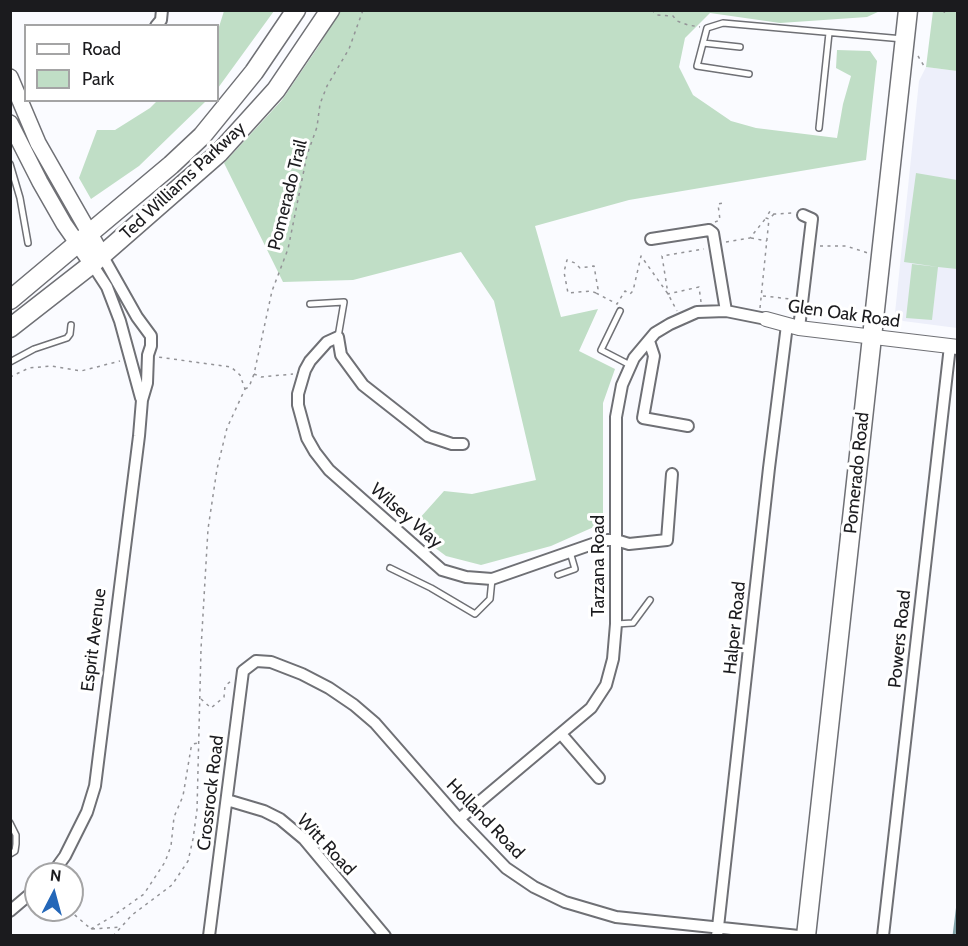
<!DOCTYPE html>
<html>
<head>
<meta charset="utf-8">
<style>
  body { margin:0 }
  #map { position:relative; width:968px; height:946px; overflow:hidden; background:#fafbff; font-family:Cabin,sans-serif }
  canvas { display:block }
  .frame { position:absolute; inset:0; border:12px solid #1b1b1e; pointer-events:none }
  .legend { position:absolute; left:24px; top:24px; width:195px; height:78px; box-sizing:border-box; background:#fff; border:2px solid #a4a4a5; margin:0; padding:8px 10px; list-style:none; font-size:18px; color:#1b1b1e }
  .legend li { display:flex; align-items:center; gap:12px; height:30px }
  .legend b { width:30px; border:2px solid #a4a4a5 }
  .north { position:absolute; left:24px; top:862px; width:60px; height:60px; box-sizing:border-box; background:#fff; border:2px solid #a4a4a5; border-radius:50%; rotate:6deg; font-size:16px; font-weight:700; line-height:24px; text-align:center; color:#1b1b1e }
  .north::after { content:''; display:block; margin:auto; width:21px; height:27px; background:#2467b8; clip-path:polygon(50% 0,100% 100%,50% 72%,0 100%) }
</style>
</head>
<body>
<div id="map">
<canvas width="968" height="946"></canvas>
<div class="frame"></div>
<ul class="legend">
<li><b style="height:8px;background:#fff"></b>Road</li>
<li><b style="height:16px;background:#c0dec6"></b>Park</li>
</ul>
<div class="north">N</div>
</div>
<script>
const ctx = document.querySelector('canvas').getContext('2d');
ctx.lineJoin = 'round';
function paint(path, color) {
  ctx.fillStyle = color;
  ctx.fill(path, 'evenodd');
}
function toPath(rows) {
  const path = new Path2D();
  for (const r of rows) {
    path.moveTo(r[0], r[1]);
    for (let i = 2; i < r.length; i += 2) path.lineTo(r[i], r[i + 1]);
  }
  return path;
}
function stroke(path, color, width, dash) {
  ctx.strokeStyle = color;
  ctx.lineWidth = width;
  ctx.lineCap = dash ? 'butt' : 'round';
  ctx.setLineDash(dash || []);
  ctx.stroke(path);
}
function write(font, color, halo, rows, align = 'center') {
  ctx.font = font + ' Cabin,sans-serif';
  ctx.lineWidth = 6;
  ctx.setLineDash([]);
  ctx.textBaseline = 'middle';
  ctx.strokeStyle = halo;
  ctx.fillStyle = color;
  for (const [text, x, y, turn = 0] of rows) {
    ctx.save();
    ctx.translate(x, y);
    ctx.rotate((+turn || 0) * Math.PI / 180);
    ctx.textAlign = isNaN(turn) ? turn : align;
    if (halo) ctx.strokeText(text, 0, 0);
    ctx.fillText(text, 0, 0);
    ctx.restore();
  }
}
paint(toPath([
  [926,67,957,71,957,328,903,321,895,313,919,81]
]), '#edeffa');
paint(toPath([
  [224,11,274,11,218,88,218,30],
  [340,11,880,11,867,17,780,23,710,13,685,38,679,67,693,95,731,121,756,128,837,138,843,104,851,76,836,68,837,50,870,51,877,61,866,160,629,200,535,226,561,317,598,309,579,351,615,369,603,403,603,518,596,526,551,546,481,565,446,556,410,529,444,491,472,494,536,480,494,301,461,252,353,280,283,282,224,163,282,100,318,47],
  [933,11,957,11,957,71,926,67],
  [158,100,206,101,139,166,91,199,79,178,97,130,115,130,150,108],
  [916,173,957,180,957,269,938,267,932,320,906,318,912,264,938,267,904,262]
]), '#c0dec6');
stroke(toPath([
  [954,936,958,904]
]), '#83a4ab', 3);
const service = toPath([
  [703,43,740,47],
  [749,74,697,66,707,28,723,23,903,39],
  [819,128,829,33],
  [10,164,20,198,28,243],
  [310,304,344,302,338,337],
  [620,311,601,350,630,365],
  [10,362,34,349,67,338,70,334,71,325],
  [390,568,431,588,475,614,490,599,492,579],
  [558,575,575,569,570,552],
  [616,624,633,623,650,600],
  [10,823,16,835,16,844,15,851,10,854]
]);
const minor = toPath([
  [156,26,161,20,162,10],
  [651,239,709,230,713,233,726,311],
  [92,264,107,287,120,321,141,398],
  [799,328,812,219,803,215],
  [649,341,654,356,643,418,688,426],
  [463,444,452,444,428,436,363,385,341,355,338,337,327,342,310,361,305,370,298,394,298,405,307,438,315,452,329,470,442,570,466,577,492,579,604,540,616,540,629,544,667,540,672,474],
  [562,735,599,778],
  [227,800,264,811,280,819,304,839,385,936],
  [459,819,591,708,606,685,613,659,616,624,616,417,622,385,634,358,655,333,670,324,697,312,726,311,766,319],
  [52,874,65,856,87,812,95,786,139,436,142,400,147,383,148,355,151,346,151,336,137,317,102,255],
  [10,911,36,889],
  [209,936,243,671,256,661,271,662,302,674,329,688,354,705,375,723,459,819,506,868,534,887,565,902,616,917,799,936],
  [717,936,769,468,787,325],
  [883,936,950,346]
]);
const tertiary = toPath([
  [766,319,799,328,958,347]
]);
const secondary = toPath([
  [10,77,38,143,102,255],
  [10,123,40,182,64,224,92,264]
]);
const primary = toPath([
  [10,300,171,165,202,136,254,72,296,10],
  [10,328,92,264,219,153,276,90,330,10],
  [806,936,908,10]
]);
stroke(service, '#6f7075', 8);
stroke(minor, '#6f7075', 14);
stroke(tertiary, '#6f7075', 16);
stroke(secondary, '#6f7075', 18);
stroke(primary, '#6f7075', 21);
stroke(toPath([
  [652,10,657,15,673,16,677,21,688,25,700,27],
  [944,10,945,17],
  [918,56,924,66],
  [774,214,769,219,766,218,770,211,774,214,793,213],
  [715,222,720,220,718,204,723,203],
  [751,238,767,241],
  [726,242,750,238,766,218],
  [820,246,846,246,868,253],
  [596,293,591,291,568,293,564,272,567,260,575,263,580,268,594,266,598,289,596,293,617,304,625,291,630,294,633,291,641,256,668,294,677,311],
  [763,296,791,299],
  [701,302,699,287,668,294,662,256,704,249],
  [760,308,769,219],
  [254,374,261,377,293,374],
  [10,377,29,368,51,366,81,371,120,361],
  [245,389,249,387,254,374,272,291,288,249,307,155,317,127,320,104,327,86,349,49,363,10],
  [201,699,211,708,224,697,225,686,231,681],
  [69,910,91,929],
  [91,929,113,916,144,894,165,862,171,846,174,817,183,796,191,748,193,744,198,743],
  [92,929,120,927],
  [113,936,132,915,172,885,188,861,193,839,197,810,201,649,208,529,217,469,227,428,245,389,240,375,231,367,158,357]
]), '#939397', 1.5, [3, 4.5]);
stroke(service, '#fff', 5);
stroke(minor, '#fff', 10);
stroke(tertiary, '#fff', 14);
stroke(secondary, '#fff', 15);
stroke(primary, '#fff', 18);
write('18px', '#1b1b1e', '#fff', [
  ["Ted Williams Parkway",183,181,-43],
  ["Pomerado Trail",288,195,-76],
  ["Glen Oak Road",844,314,8],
  ["Pomerado Road",857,473,-84],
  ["Wilsey Way",406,516,41],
  ["Tarzana Road",599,566,-90],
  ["Halper Road",735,628,-84],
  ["Powers Road",900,639,-84],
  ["Esprit Avenue",94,640,-83],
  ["Crossrock Road",211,793,-83],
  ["Holland Road",485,819,46],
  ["Witt Road",326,845,47]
]);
</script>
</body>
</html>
